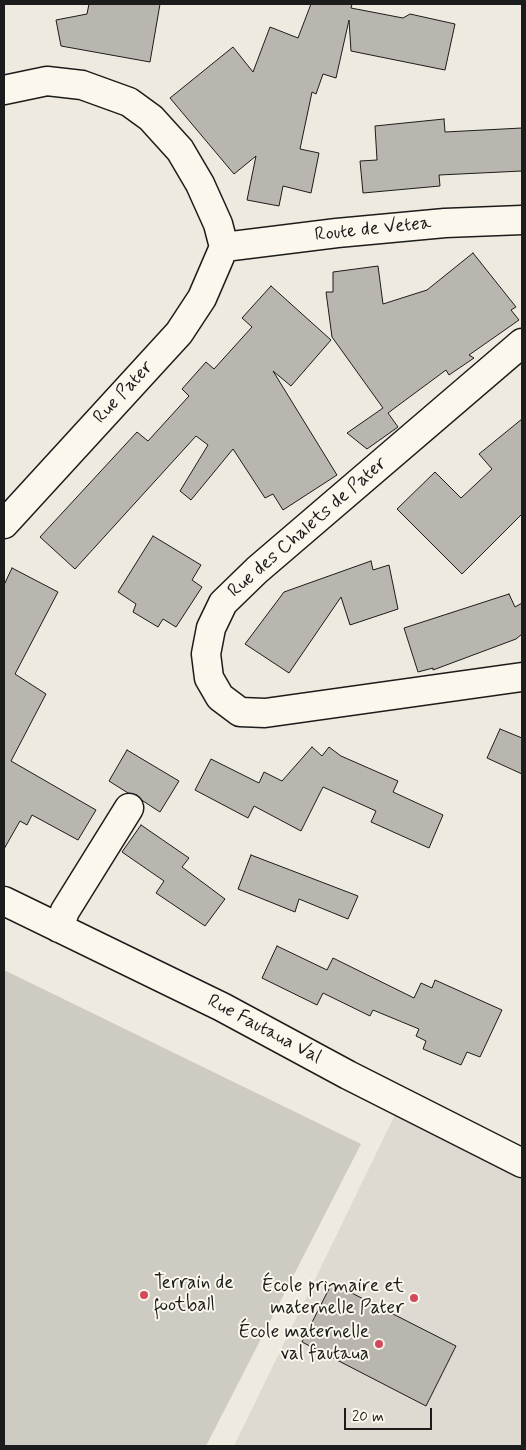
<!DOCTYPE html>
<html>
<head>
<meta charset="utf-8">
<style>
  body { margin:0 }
  #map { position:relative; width:526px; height:1450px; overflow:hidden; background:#eeeadf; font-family:Mynerve,sans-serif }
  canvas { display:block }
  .frame { position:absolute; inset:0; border:5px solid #1c1c1c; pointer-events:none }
  .scale { position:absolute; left:344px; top:1408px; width:88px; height:22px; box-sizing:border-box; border:2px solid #1c1c1c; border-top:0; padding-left:6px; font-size:15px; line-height:18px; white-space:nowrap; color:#1c1c1c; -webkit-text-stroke:4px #fbf7ec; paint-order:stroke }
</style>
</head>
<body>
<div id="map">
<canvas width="526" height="1450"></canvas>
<div class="frame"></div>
<div class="scale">20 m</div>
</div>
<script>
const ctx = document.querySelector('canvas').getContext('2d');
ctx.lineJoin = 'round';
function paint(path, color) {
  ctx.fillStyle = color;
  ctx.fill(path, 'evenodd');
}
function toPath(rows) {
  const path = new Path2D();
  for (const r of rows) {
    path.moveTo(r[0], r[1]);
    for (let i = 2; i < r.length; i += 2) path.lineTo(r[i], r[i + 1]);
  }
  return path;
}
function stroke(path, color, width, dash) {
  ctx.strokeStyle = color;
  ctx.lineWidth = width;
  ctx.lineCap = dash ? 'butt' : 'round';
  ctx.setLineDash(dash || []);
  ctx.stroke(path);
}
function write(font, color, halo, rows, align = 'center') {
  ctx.font = font + ' Mynerve,sans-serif';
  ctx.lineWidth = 4;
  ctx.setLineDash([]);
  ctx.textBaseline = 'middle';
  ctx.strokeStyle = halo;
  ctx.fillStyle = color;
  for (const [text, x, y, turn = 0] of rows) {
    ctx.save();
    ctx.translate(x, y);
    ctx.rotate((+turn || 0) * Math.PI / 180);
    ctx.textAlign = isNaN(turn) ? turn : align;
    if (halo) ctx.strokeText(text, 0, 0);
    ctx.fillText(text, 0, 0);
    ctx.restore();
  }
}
paint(toPath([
  [406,1092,522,1151,522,1446,234,1446]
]), '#dedad1');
paint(toPath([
  [4,970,361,1144,206,1446,4,1446]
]), '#ceccc2');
const building = toPath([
  [89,4,160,4,150,62,61,46,56,20,87,14,89,4],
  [311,4,352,4,351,8,403,18,410,14,455,24,445,70,351,51,349,20,336,78,323,74,316,94,312,92,300,149,319,153,311,193,283,186,279,206,247,200,256,156,234,174,170,98,233,47,253,72,270,27,298,38,311,4],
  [444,119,445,132,522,128,522,171,439,175,440,186,363,193,360,161,377,160,375,126,444,119],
  [473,253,516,307,511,310,519,320,469,355,474,358,449,375,446,370,388,413,398,427,367,449,347,433,383,408,332,337,326,292,333,292,333,272,378,266,383,304,427,290,473,253],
  [271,286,331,340,291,386,273,371,337,475,283,510,273,494,265,498,233,449,191,500,180,491,208,445,196,436,75,569,40,537,137,432,148,441,189,396,182,389,206,362,214,369,252,327,242,318,271,286],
  [522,419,522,514,462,574,397,509,435,472,461,498,492,469,479,454,522,419],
  [153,536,201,565,192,580,202,587,176,627,163,619,158,627,133,612,136,604,118,592,153,536],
  [371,561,373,570,389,565,398,609,350,625,341,597,289,673,245,644,284,592,371,561],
  [12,568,58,592,15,674,46,694,11,761,96,810,78,840,32,815,27,825,20,821,4,849,4,585,12,568],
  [509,594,515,607,522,603,522,634,516,639,433,670,433,668,418,672,404,628,509,594],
  [500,729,522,738,522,774,487,758,500,729],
  [312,747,322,756,329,747,341,756,398,781,393,792,443,815,429,848,371,822,376,811,323,787,301,831,254,806,248,818,195,790,211,759,259,783,264,772,282,781,312,747],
  [127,750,179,781,160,812,143,801,137,795,128,793,109,781,127,750],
  [141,825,189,858,182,867,225,899,205,926,156,893,164,881,122,852,141,825],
  [251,855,358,896,348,919,299,899,295,912,238,889,251,855],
  [277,946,327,970,333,958,414,998,421,983,432,988,435,980,502,1010,480,1057,467,1052,461,1065,423,1049,426,1041,416,1036,419,1029,373,1010,370,1016,323,993,317,1005,262,978,277,946],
  [332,1283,456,1346,426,1406,302,1342,332,1283]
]);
paint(building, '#b9b6af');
stroke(building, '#1c1c1c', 1);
const minor = toPath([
  [4,90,47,81,82,85,129,102,151,118,180,150,200,184,218,224,224,247],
  [224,247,337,233,445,223,522,220],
  [522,343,257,570,223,603,211,628,206,654,209,678,220,697,240,712,265,713,522,677],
  [4,524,179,333,202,298,224,247],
  [4,901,222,1007,348,1075,522,1163],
  [59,928,65,911,129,808]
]);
stroke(minor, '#1c1c1c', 31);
stroke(minor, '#fbf7ec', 28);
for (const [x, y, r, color] of [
  [144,1295,5,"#d1495b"],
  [414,1298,5,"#d1495b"],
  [379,1344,5,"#d1495b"]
]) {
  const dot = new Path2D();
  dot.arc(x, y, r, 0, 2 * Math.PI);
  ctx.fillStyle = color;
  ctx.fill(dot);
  stroke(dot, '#fbf7ec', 2);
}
write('19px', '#1c1c1c', '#fbf7ec', [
  ["Route de Vetea",373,230,-6],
  ["Rue Pater",124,393,-47],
  ["Rue des Chalets de Pater",308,528,-41],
  ["Rue Fautaua Val",264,1030,28]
]);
write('19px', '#1c1c1c', '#fbf7ec', [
  ["Terrain de",154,1284,"left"],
  ["football",154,1306,"left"],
  ["École primaire et",404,1287],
  ["maternelle Pater",404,1309],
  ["École maternelle",369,1333],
  ["val fautaua",369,1355]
], 'right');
</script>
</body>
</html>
